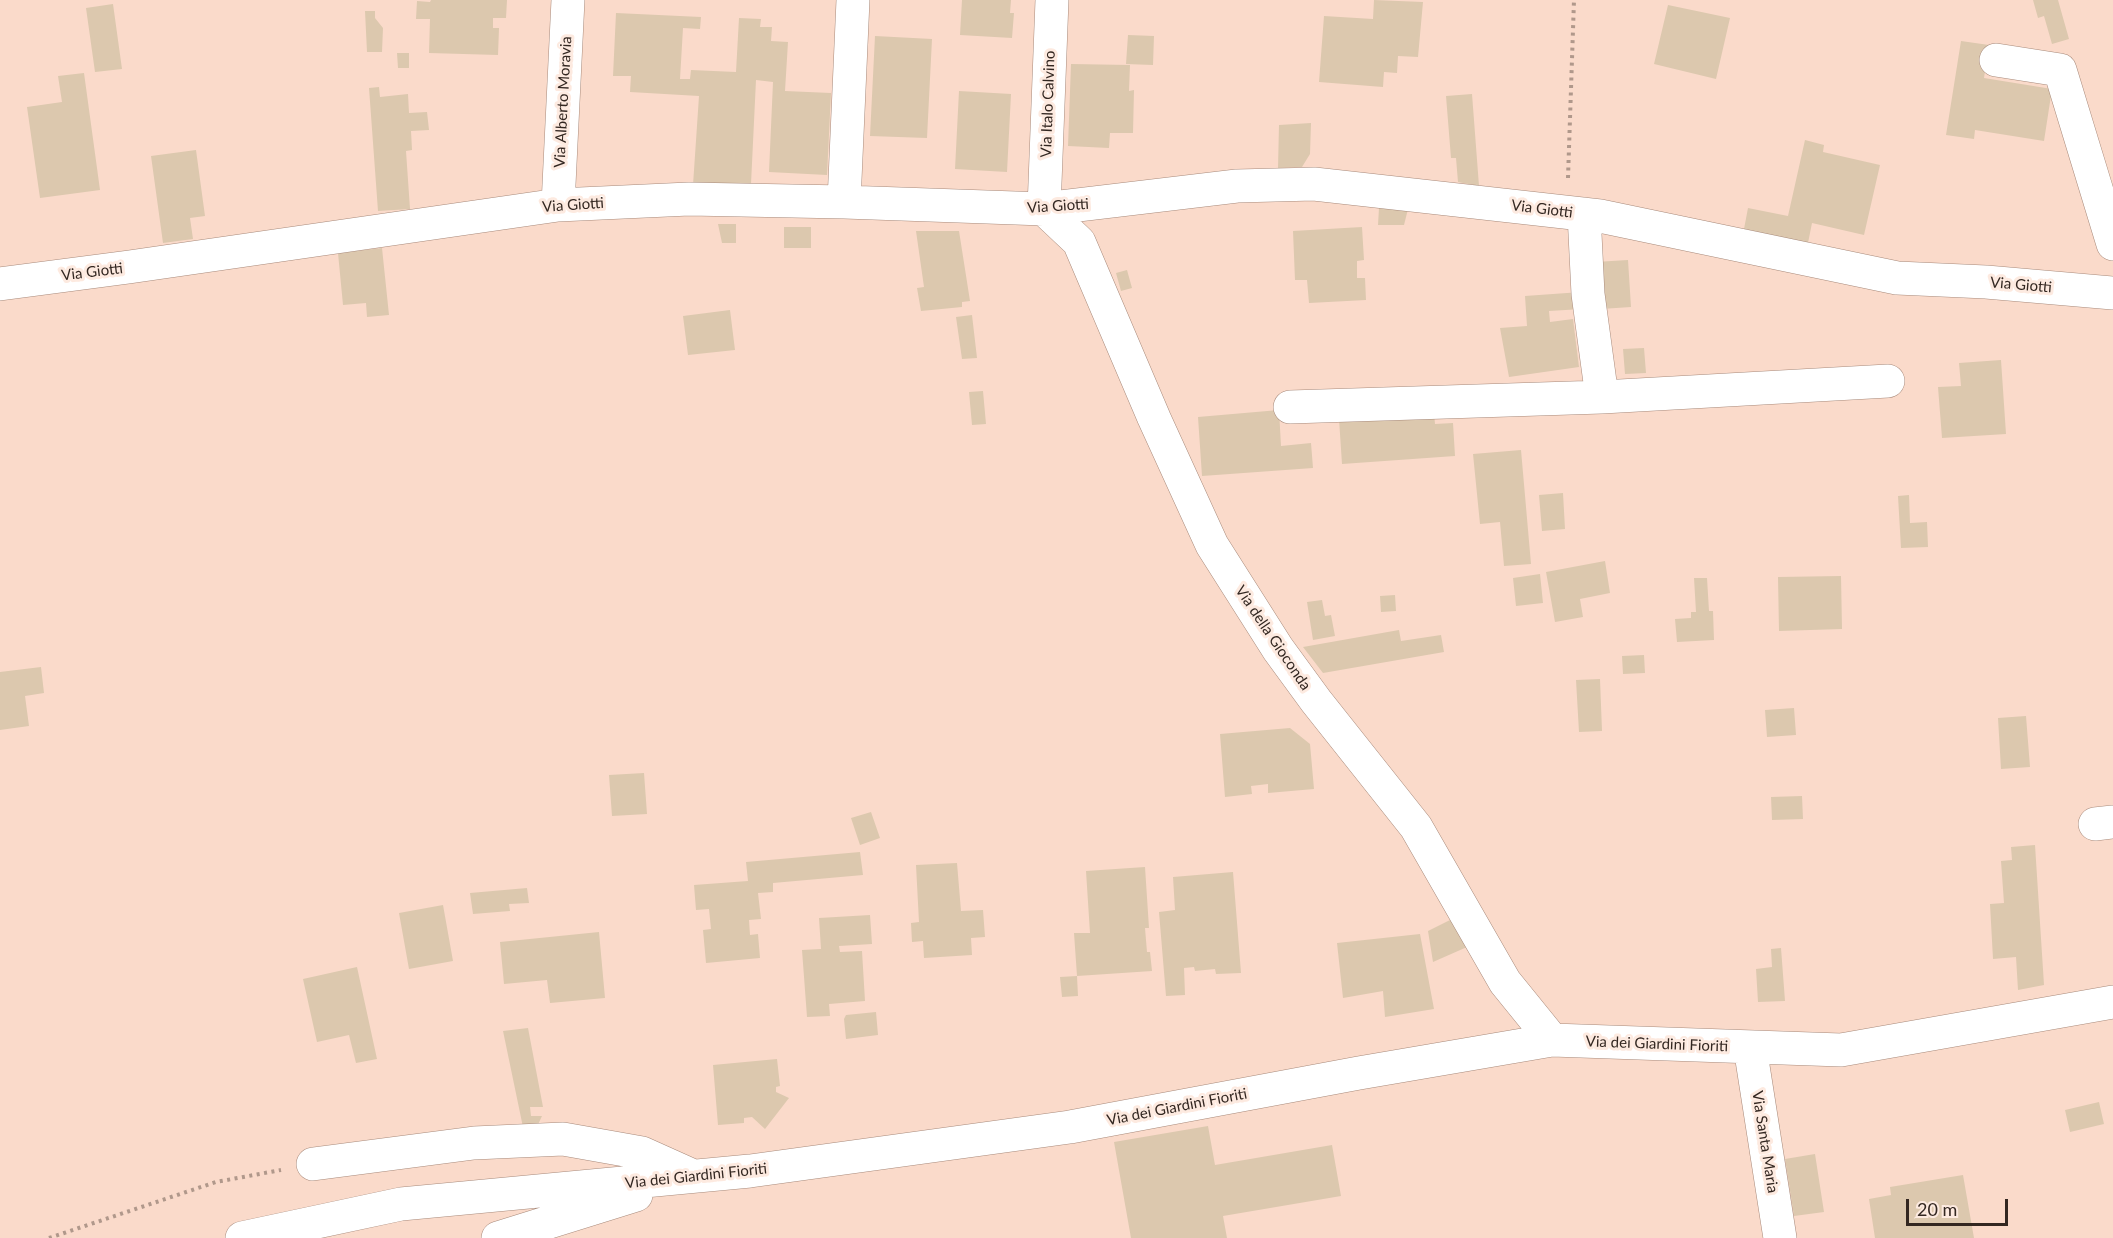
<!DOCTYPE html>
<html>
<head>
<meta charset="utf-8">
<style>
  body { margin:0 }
  #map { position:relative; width:2113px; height:1238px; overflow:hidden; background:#fadaca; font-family:Lato,sans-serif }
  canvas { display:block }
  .scale { position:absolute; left:1906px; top:1199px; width:102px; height:27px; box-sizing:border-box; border:3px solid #332721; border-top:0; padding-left:8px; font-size:18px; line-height:21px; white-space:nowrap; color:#332721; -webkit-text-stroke:4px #fdeae0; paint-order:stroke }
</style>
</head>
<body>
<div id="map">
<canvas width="2113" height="1238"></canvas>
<div class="scale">20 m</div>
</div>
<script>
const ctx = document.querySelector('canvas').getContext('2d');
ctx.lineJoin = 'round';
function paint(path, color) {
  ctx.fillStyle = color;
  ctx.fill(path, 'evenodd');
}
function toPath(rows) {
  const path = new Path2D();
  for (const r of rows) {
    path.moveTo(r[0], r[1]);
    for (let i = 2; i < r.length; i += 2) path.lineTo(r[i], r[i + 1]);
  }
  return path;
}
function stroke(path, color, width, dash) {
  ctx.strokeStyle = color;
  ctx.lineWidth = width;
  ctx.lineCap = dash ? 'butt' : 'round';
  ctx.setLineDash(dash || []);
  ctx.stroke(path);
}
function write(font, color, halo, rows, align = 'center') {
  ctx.font = font + ' Lato,sans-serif';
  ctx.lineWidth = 6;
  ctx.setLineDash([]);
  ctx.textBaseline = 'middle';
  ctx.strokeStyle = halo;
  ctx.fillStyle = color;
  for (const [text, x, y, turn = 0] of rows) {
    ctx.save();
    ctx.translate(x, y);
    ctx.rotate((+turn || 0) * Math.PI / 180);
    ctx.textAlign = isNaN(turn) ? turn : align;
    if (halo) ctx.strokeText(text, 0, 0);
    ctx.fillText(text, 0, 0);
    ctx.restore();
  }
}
paint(toPath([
  [431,0,507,0,506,18,493,18,493,28,499,28,498,55,429,53,430,19,416,19,417,1,430,2],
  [962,0,1011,0,1010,13,1014,13,1012,38,960,35],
  [1374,0,1423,2,1418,57,1398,56,1397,73,1384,72,1383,87,1319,82,1324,16,1373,19],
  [2033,0,2058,0,2069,39,2052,44,2044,16,2038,18],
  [113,4,122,69,95,72,86,8],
  [1668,5,1730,18,1716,79,1654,64],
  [365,11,375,11,375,18,383,28,382,52,367,52],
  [616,13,701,17,700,29,683,28,680,79,690,79,691,70,736,72,739,18,761,19,760,27,772,27,771,41,788,42,785,91,831,93,827,175,769,172,773,82,756,80,751,184,693,185,699,96,630,92,631,76,613,76],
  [1128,35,1154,36,1153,65,1126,64],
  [875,36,932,39,927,138,870,136],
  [1961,41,1989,45,1984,78,2052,89,2044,141,1975,130,1974,139,1946,135],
  [397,53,409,53,409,68,398,68],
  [1071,64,1130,65,1129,91,1134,90,1133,133,1110,133,1109,148,1068,146],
  [84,73,100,190,40,198,27,107,62,102,58,76],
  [379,87,380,97,408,94,409,113,427,112,429,130,411,131,412,150,406,151,410,209,378,211,369,88],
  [959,91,1011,94,1007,172,955,169],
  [1472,94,1479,186,1458,182,1456,158,1451,158,1446,96],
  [1311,123,1310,154,1302,167,1278,168,1279,125],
  [1805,140,1824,145,1823,152,1880,165,1864,235,1812,223,1808,243,1744,229,1748,208,1788,216],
  [196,150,205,216,190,218,193,239,163,243,151,156],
  [1379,208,1408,209,1404,225,1378,225],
  [718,224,736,224,736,243,722,243],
  [784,227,811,227,811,248,784,248],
  [1362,227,1364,260,1357,261,1357,278,1365,278,1366,300,1309,303,1307,280,1295,280,1293,231],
  [916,231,959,231,970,301,962,302,962,307,921,311,917,288,924,287],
  [382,248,389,315,367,317,366,303,343,305,338,253],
  [1628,260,1631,307,1601,309,1595,262],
  [1127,270,1132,288,1121,291,1116,273],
  [1581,292,1582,309,1549,311,1550,322,1573,319,1579,367,1509,377,1500,328,1527,326,1525,296],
  [730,310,735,350,688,355,683,316],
  [972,315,977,358,962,359,956,317],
  [1644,348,1646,373,1625,374,1623,349],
  [2001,360,2006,434,1942,438,1938,387,1961,386,1959,363],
  [983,391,986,424,972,425,969,392],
  [1279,410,1281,446,1311,443,1313,468,1202,476,1198,417],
  [1434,413,1435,424,1453,423,1455,456,1342,464,1339,419],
  [1521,450,1531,564,1504,566,1500,522,1480,524,1473,454],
  [1563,493,1565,529,1542,531,1539,495],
  [1909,495,1910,523,1927,522,1928,547,1901,548,1898,496],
  [1605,561,1610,593,1580,599,1583,617,1555,622,1546,572],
  [1540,574,1543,603,1516,606,1513,578],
  [1841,576,1842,629,1779,631,1778,577],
  [1694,578,1707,578,1709,611,1713,611,1714,640,1677,642,1675,619,1691,618,1691,612,1696,612],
  [1395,595,1396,611,1381,612,1380,596],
  [1322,600,1325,616,1331,615,1335,636,1313,640,1307,602],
  [1399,630,1401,641,1441,635,1444,652,1323,673,1303,647],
  [1644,655,1645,673,1623,674,1622,656],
  [41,667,44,693,25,696,29,726,0,730,0,672],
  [1600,679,1602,731,1579,732,1576,680],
  [1794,708,1796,735,1767,737,1765,710],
  [2026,716,2030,767,2001,769,1998,718],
  [1290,728,1310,744,1314,789,1268,793,1268,784,1251,786,1252,794,1225,797,1220,734],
  [644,773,647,814,612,816,609,775],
  [1802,796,1803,819,1772,820,1771,797],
  [871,812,880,838,860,845,851,818],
  [2035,845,2044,985,2018,990,2016,957,1993,959,1990,904,2004,903,2001,861,2012,860,2011,847],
  [860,852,863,875,773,883,773,892,758,893,761,919,749,920,750,935,758,934,760,958,706,963,703,930,711,929,709,909,696,910,694,885,748,881,746,862],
  [957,863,961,911,983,910,985,937,971,938,972,955,924,958,923,941,912,942,911,923,919,922,916,865],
  [1145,867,1149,928,1145,928,1147,952,1150,952,1152,971,1077,976,1074,933,1090,933,1086,871],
  [1233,872,1241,973,1216,974,1215,969,1195,971,1194,967,1184,968,1185,995,1166,996,1159,912,1175,910,1173,877],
  [527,888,529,903,509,904,510,911,473,914,470,893],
  [443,905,453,961,409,969,399,913],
  [870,915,872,944,839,946,840,952,862,951,865,1001,829,1004,830,1016,807,1017,802,950,821,949,819,918],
  [1454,918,1467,947,1433,962,1428,931],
  [599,932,605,998,550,1003,547,980,504,984,500,942],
  [1420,934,1434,1009,1385,1017,1383,991,1343,998,1337,943],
  [1781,948,1785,1001,1758,1002,1756,969,1772,967,1771,949],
  [357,967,377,1059,356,1063,349,1035,317,1042,303,979],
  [1077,976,1078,996,1062,997,1060,977],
  [876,1012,878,1035,846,1039,844,1019,846,1015],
  [528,1028,543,1107,530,1107,531,1116,542,1116,535,1131,524,1132,503,1031],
  [777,1059,780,1086,776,1087,776,1092,789,1098,765,1129,752,1117,744,1118,744,1123,718,1125,713,1065],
  [2099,1102,2104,1124,2070,1132,2065,1110],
  [1208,1126,1215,1165,1332,1145,1341,1196,1223,1216,1227,1238,1131,1238,1114,1142],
  [1815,1154,1824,1212,1794,1216,1785,1159],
  [1963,1175,1974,1238,1875,1238,1869,1199,1891,1195,1890,1187]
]), '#dcc8ae');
const minor = toPath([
  [1052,0,1044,209,1079,242,1154,418,1212,545,1278,649,1316,701,1416,827,1505,982,1552,1040],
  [1996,60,2060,70,2113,244],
  [844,202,853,0],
  [558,205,568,0],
  [1584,214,1588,294,1602,397],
  [0,284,129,267,558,205,689,199,844,202,1044,209,1237,186,1314,184,1600,216,1897,278,1986,282,2113,293],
  [1290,407,1602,397,1888,381],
  [2095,824,2113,822],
  [1750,1047,1780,1238],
  [313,1164,474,1143,563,1139,642,1153,691,1175],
  [242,1238,401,1204,750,1171,1070,1127,1359,1073,1552,1040,1841,1050,2113,1002],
  [498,1238,636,1195]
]);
stroke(minor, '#a88a7b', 34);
stroke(toPath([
  [1568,178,1574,0],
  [49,1238,216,1182,281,1170]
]), '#b0988b', 4, [3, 4.5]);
stroke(minor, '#fff', 33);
write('15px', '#332721', '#fdeae0', [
  ["Via Alberto Moravia",563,102,-87],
  ["Via Italo Calvino",1048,104,-88],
  ["Via Giotti",573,205,-4],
  ["Via Giotti",1058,206,-4],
  ["Via Giotti",1542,209,7],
  ["Via Giotti",92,272,-7],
  ["Via Giotti",2021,285,5],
  ["Via della Gioconda",1273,638,56],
  ["Via dei Giardini Fioriti",1657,1044,2],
  ["Via dei Giardini Fioriti",1177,1107,-11],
  ["Via Santa Maria",1765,1142,81],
  ["Via dei Giardini Fioriti",696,1176,-6]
]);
</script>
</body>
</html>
